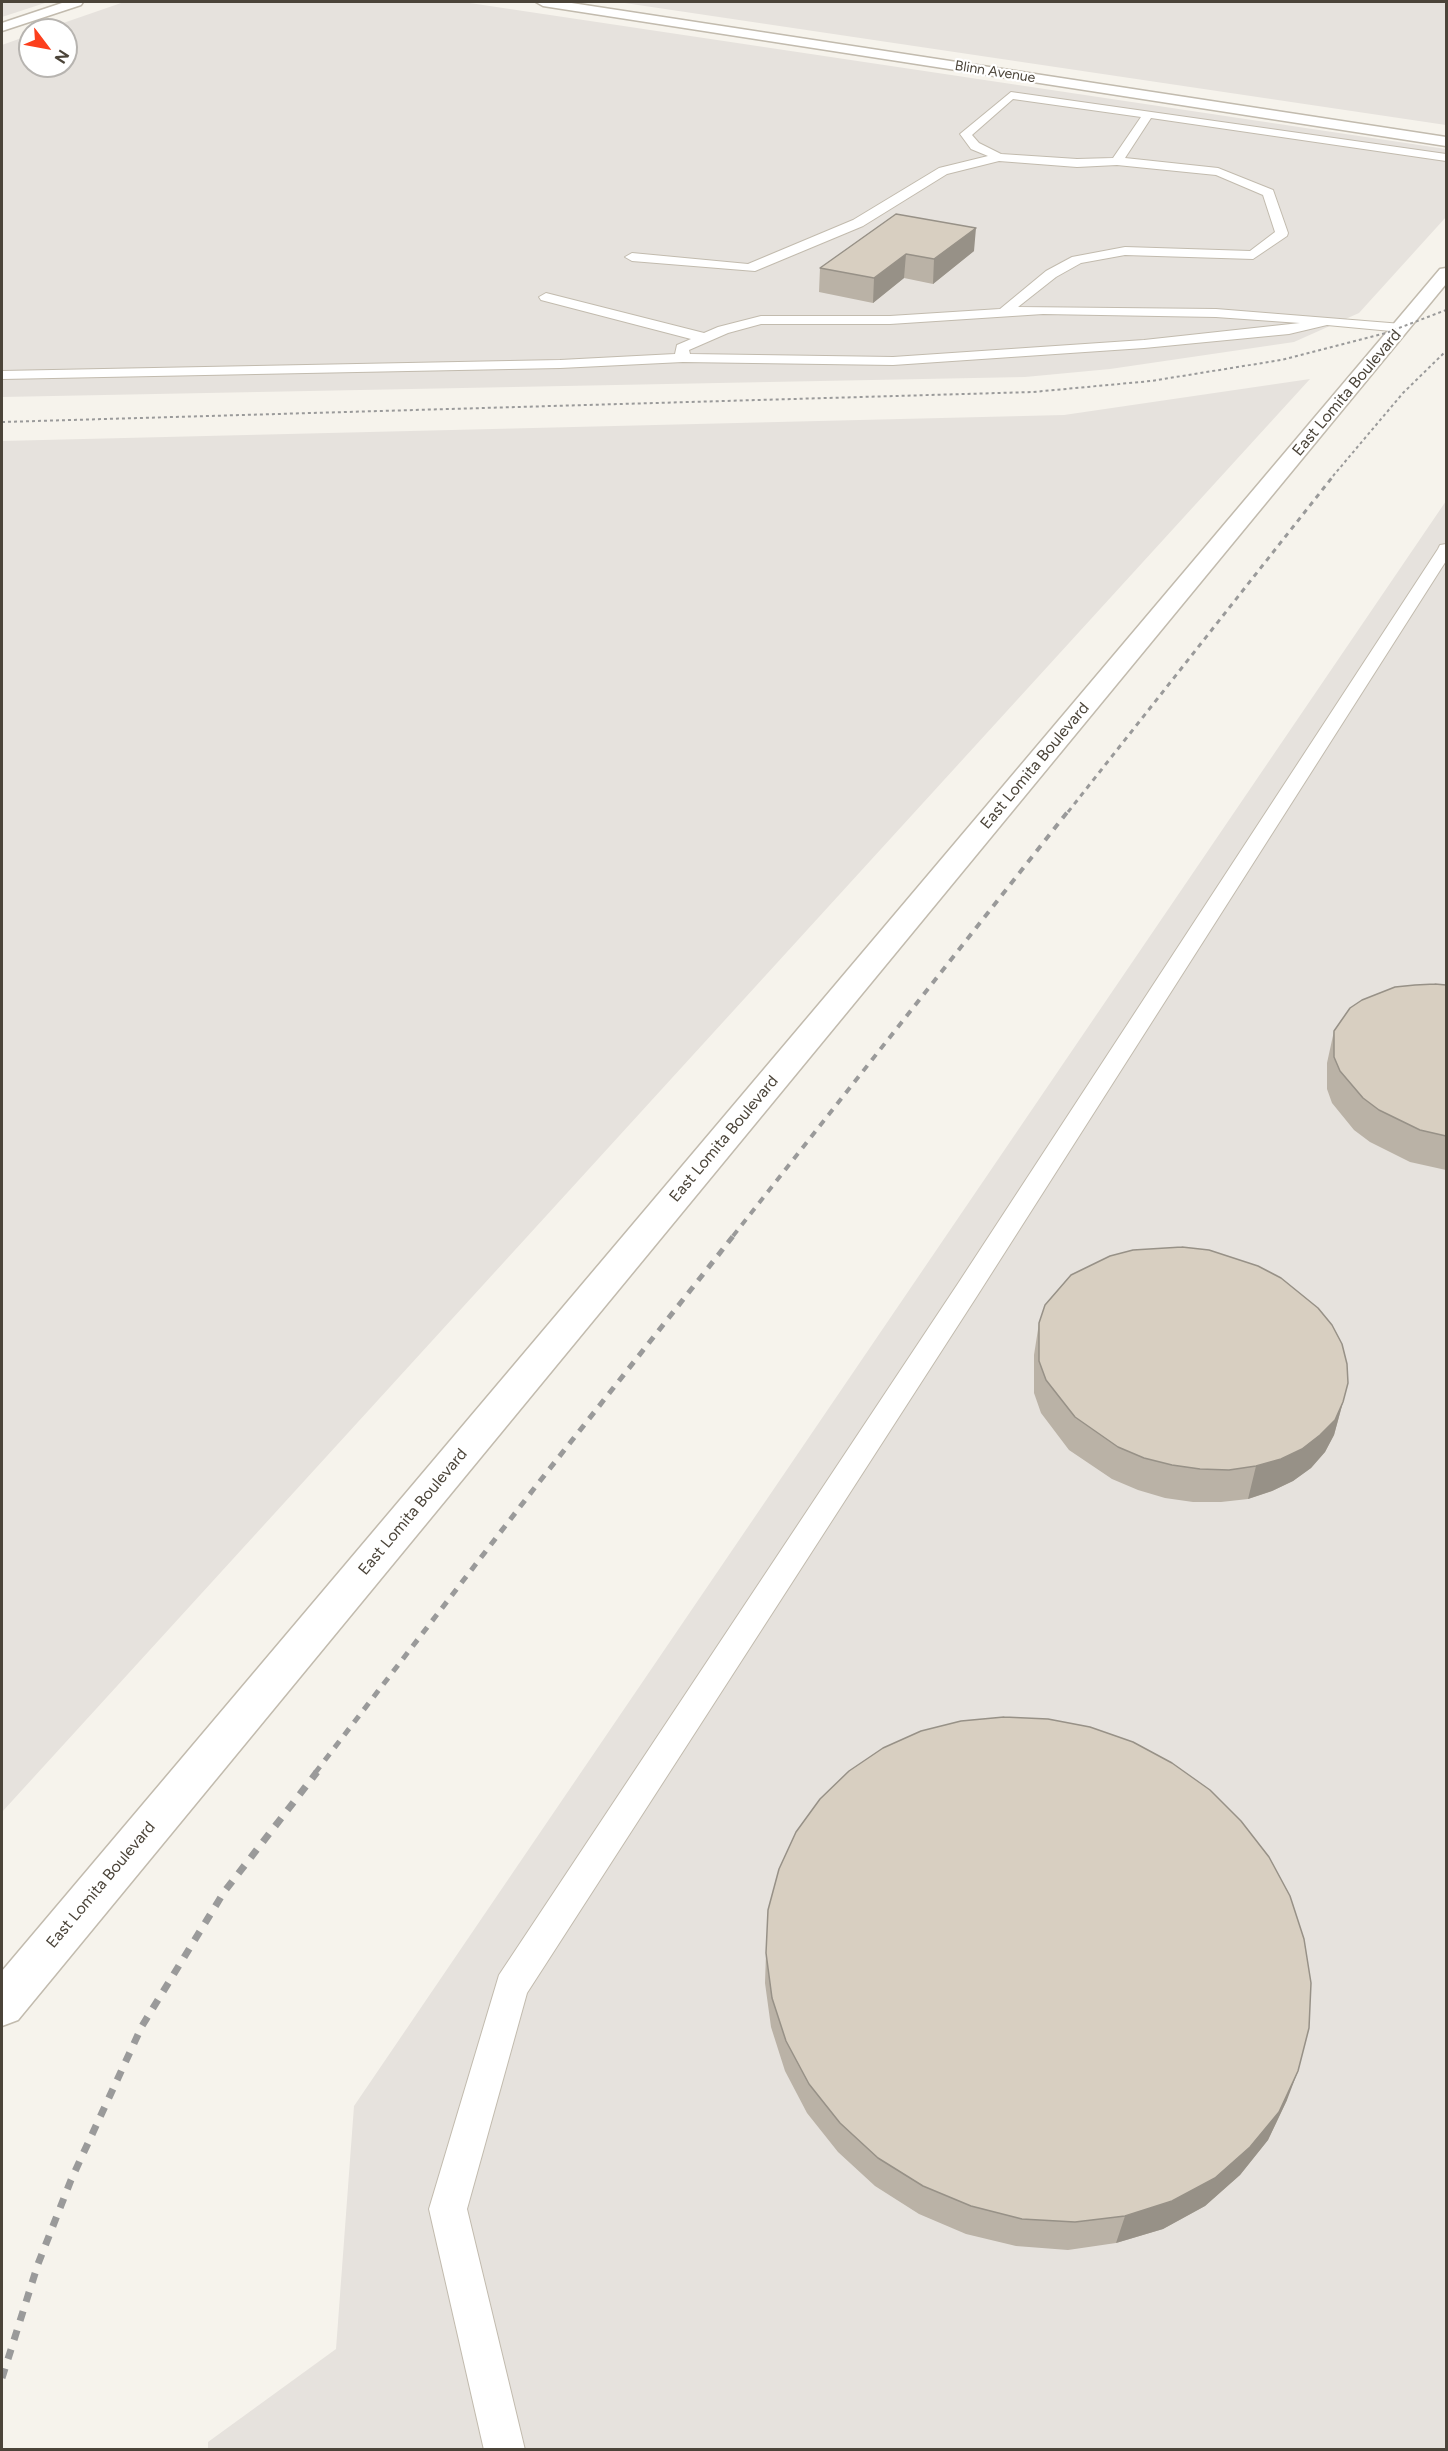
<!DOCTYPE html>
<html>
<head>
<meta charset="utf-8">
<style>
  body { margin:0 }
  #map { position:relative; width:1448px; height:2451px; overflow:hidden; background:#f6f3ec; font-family:Figtree,sans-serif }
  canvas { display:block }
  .frame { position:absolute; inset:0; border:3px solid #4b4439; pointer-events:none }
  .north { position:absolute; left:18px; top:18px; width:60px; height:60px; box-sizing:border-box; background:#fff; border:2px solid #b7b4b0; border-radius:50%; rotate:122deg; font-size:16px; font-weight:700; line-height:24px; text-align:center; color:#4b4439 }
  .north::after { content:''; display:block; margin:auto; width:21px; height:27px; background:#fc3f1d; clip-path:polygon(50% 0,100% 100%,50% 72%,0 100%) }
</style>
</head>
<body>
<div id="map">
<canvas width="1448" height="2451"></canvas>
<div class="frame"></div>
<div class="north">N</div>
</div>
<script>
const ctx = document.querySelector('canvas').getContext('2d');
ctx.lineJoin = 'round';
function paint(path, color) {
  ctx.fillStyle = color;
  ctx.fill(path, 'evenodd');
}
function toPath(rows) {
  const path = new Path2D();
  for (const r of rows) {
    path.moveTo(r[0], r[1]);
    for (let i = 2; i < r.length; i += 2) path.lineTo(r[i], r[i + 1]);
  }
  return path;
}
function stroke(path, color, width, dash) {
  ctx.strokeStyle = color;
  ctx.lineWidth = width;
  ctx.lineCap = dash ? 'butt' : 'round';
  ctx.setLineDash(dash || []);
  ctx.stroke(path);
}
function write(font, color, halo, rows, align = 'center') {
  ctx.font = font + ' Figtree,sans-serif';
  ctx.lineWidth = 4.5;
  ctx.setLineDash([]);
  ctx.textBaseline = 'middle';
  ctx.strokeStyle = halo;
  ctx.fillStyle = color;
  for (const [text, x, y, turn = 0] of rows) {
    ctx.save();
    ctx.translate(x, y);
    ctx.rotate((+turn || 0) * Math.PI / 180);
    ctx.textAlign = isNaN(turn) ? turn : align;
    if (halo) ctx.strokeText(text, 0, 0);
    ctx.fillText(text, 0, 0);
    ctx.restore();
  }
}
paint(toPath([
  [2,2,48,2,2,17],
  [124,2,463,2,1446,149,1446,217,1359,313,1294,342,1110,369,1025,377,2,397,2,45,30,35,30,66,66,66,66,30,43,30],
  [618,2,1446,2,1446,125],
  [1310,379,2,1812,2,441,1064,415],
  [1446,501,1446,2449,208,2450,208,2442,336,2349,354,2106]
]), '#e6e2dd');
const service = toPath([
  [1011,92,1446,154,1446,161,1151,118,1125,158,1218,168,1273,190,1288,233,1287,236,1253,259,1125,255,1081,263,1056,277,1018,307,1216,309,1402,324,1409,328,1402,332,1327,325,1289,334,1144,348,893,365,683,362,560,368,2,379,2,371,560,360,675,354,677,345,691,339,541,300,539,297,546,293,704,333,718,327,761,316,890,316,1000,309,1046,271,1072,257,1125,247,1250,251,1275,232,1263,195,1216,175,1117,165,1077,167,999,161,947,174,863,226,755,271,632,261,625,257,632,253,748,264,853,220,939,168,988,156,971,149,960,134,1011,92],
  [1013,99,1141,117,1113,158,1077,159,1001,154,979,143,972,135,1013,99],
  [1043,314,1216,317,1300,323,1144,340,893,357,690,354,689,350,728,333,761,324,890,324,1043,314],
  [1446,544,1446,561,977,1296,527,1993,467,2209,525,2450,484,2450,429,2209,499,1975,959,1282,1438,549,1440,545,1446,544]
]);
const minor = toPath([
  [65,2,83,2,81,5,2,31,2,23,65,2],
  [536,2,565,2,1446,137,1446,146,543,6,536,2],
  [1446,268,1446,284,18,2020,2,2026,2,1971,1440,269,1446,268]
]);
stroke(service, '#c2bbae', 2);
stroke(minor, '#c2bbae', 3);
paint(service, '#fff');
paint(minor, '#fff');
stroke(toPath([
  [2,422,1033,392,1151,381,1281,360,1386,333,1446,310],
  [1333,476,1403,393,1446,351]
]), '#9a9a9a', 2, [3, 3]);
stroke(toPath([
  [1068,812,1334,475]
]), '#9a9a9a', 3, [5, 5]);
stroke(toPath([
  [733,1236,1069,810]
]), '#9a9a9a', 4, [7, 7]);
stroke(toPath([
  [315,1773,536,1486,734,1235]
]), '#9a9a9a', 5, [8, 8]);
stroke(toPath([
  [2,2378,38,2264,71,2180,142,2026,224,1892,317,1772]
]), '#9a9a9a', 7, [10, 10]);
paint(toPath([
  [896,214,974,251,933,284,904,278,873,303,819,292,820,268],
  [1446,985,1446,1170,1410,1162,1370,1142,1354,1130,1332,1103,1327,1089,1327,1063,1334,1031],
  [1039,1323,1343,1402,1334,1435,1325,1452,1311,1468,1293,1481,1272,1491,1248,1499,1221,1502,1193,1502,1165,1498,1138,1490,1112,1479,1069,1450,1041,1413,1034,1393,1034,1355],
  [766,1953,1287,2100,1268,2140,1240,2175,1205,2206,1163,2229,1116,2243,1068,2250,1016,2246,966,2234,919,2214,875,2186,838,2152,807,2113,785,2071,771,2027,765,1983]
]), '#bab2a6');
paint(toPath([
  [976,228,974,251,933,284,934,259],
  [906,254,904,278,873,303,874,278],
  [1343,1402,1334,1435,1325,1452,1311,1468,1293,1481,1272,1491,1248,1499,1256,1466],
  [1298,2071,1287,2100,1268,2140,1240,2175,1205,2206,1163,2229,1116,2243,1125,2216]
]), '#979187');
const building = toPath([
  [896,214,976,228,934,259,906,254,874,278,820,268,896,214],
  [1435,984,1446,985,1446,1136,1420,1130,1379,1110,1363,1098,1340,1071,1334,1057,1334,1031,1350,1008,1362,1000,1395,987,1415,985,1435,984],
  [1182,1247,1209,1250,1258,1266,1281,1278,1318,1308,1332,1325,1342,1344,1347,1364,1348,1383,1343,1402,1335,1420,1320,1435,1302,1449,1281,1459,1256,1466,1229,1470,1200,1469,1172,1465,1144,1458,1118,1447,1075,1417,1046,1380,1039,1361,1039,1323,1045,1305,1071,1275,1110,1256,1133,1250,1182,1247],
  [1004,1717,1048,1719,1090,1727,1133,1742,1172,1763,1210,1790,1241,1821,1269,1857,1290,1896,1304,1939,1311,1983,1309,2028,1298,2071,1279,2112,1250,2147,1215,2178,1172,2201,1125,2216,1075,2222,1022,2219,971,2206,923,2186,878,2158,840,2123,809,2084,786,2041,772,1998,766,1953,768,1910,779,1869,796,1832,820,1799,849,1771,883,1748,921,1731,961,1721,1004,1717]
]);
paint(building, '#d8cfc1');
stroke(building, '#979187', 1.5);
write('14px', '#4b4439', '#fff', [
  ["Blinn Avenue",995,72,9]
]);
write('16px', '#4b4439', '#fff', [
  ["East Lomita Boulevard",1347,393,-50],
  ["East Lomita Boulevard",1035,766,-50],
  ["East Lomita Boulevard",724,1139,-50],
  ["East Lomita Boulevard",413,1512,-50],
  ["East Lomita Boulevard",101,1885,-50]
]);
</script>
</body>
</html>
